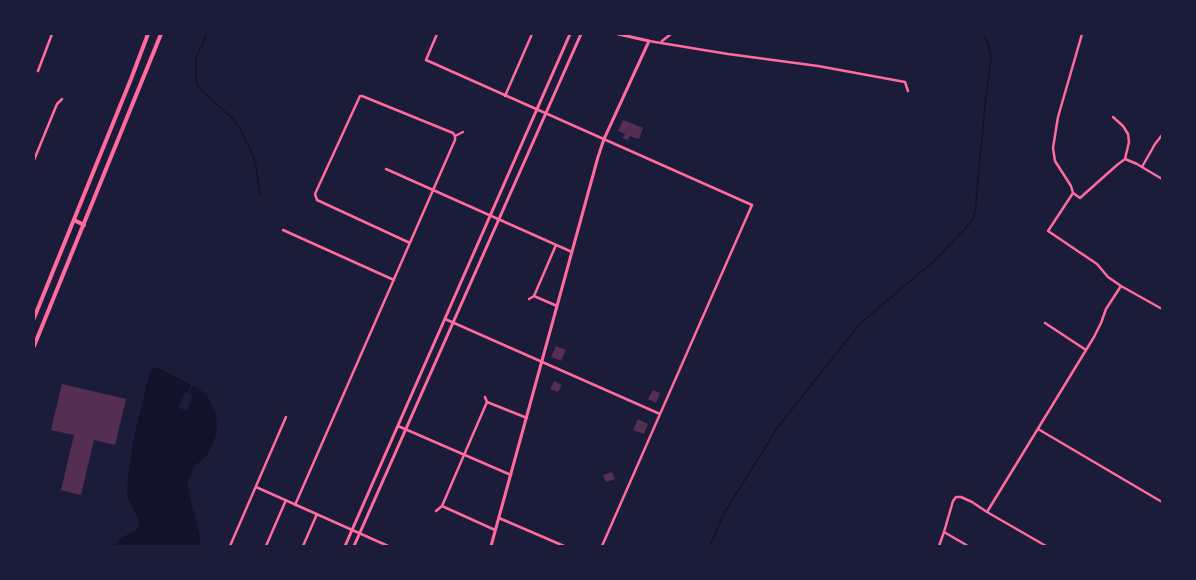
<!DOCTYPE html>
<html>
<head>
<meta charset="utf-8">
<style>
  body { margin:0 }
  #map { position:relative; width:1196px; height:580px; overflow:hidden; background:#1b1b3a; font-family:Lato,sans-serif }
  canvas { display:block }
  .frame { position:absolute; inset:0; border:35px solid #1b1b3a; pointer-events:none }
</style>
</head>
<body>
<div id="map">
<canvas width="1196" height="580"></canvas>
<div class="frame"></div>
</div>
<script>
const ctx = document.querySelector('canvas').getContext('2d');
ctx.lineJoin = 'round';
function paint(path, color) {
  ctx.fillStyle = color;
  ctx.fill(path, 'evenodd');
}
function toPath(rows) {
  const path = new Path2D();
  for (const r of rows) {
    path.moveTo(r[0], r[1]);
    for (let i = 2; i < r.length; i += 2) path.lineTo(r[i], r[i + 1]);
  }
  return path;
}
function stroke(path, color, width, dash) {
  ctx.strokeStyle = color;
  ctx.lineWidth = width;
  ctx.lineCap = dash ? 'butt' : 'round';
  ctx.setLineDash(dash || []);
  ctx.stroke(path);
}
paint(toPath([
  [154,368,158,368,198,388,207,396,216,415,217,431,214,441,207,455,195,466,188,480,188,490,199,533,201,546,114,546,122,537,136,531,139,525,138,518,127,496,128,478,133,442,150,371]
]), '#12122b');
paint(toPath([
  [191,384,193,385,190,394,193,395,187,411,179,408,184,392,188,393]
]), '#1b1b3a');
stroke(toPath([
  [207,34,196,58,196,78,197,85,202,91,231,117,240,128,253,156,256,166,260,195],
  [710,546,723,515,778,427,854,331,863,321,935,260,972,221,975,212,985,105,991,57,990,51,984,34]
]), '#12122b', 1.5);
paint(toPath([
  [623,120,643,128,639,139,630,136,628,140,623,138,625,134,618,131],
  [556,346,566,350,561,361,551,357],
  [554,381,562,385,558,392,550,389],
  [62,384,126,399,115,445,94,440,81,495,61,490,74,435,51,430],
  [653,390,660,393,656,403,648,399],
  [638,419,648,424,644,434,633,430],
  [612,472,615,479,606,482,603,475]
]), '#542f53');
stroke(toPath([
  [437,34,426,60,752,205,602,546],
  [649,41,728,54,818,66,905,82,908,91],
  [662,41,671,34],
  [38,71,52,34],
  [505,96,532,34],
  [455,136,463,132],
  [1125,159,1137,164,1162,179],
  [34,160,57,104,62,99],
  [1142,167,1155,144,1162,135],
  [386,169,572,252],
  [1073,193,1048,231,1097,264,1108,277,1121,286,1162,309],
  [1073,193,1071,186,1055,161,1053,148,1058,117,1082,34],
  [1073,193,1080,198,1117,165,1125,159,1129,142,1128,134,1123,126,1113,117],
  [283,230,394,280],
  [410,243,317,200,315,194,360,96,362,96,453,133,455,136],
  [534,296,557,306],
  [529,299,534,296,556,245],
  [445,319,660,414],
  [1045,323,1086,350],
  [487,402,527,418],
  [398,426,511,475],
  [1038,429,1162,502],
  [256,487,388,546],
  [295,505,455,140,455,136],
  [442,506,495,530],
  [436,511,442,506,464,455,487,402,485,397],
  [987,512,1046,546],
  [499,518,564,546],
  [944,532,953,501,956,497,961,497,972,502,987,512,1094,337,1101,323,1106,309,1121,286],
  [230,546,286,417],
  [266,546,286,500],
  [303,546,317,514],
  [939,546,944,532,968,546]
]), '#ff6b9d', 2.5);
stroke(toPath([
  [345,546,570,34],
  [354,546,581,34],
  [491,546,598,157,604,139,649,41,618,34]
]), '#ff6b9d', 3);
stroke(toPath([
  [74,220,84,225],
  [34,318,131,79,148,34],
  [34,346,161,34]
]), '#ff6b9d', 4);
</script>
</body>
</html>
